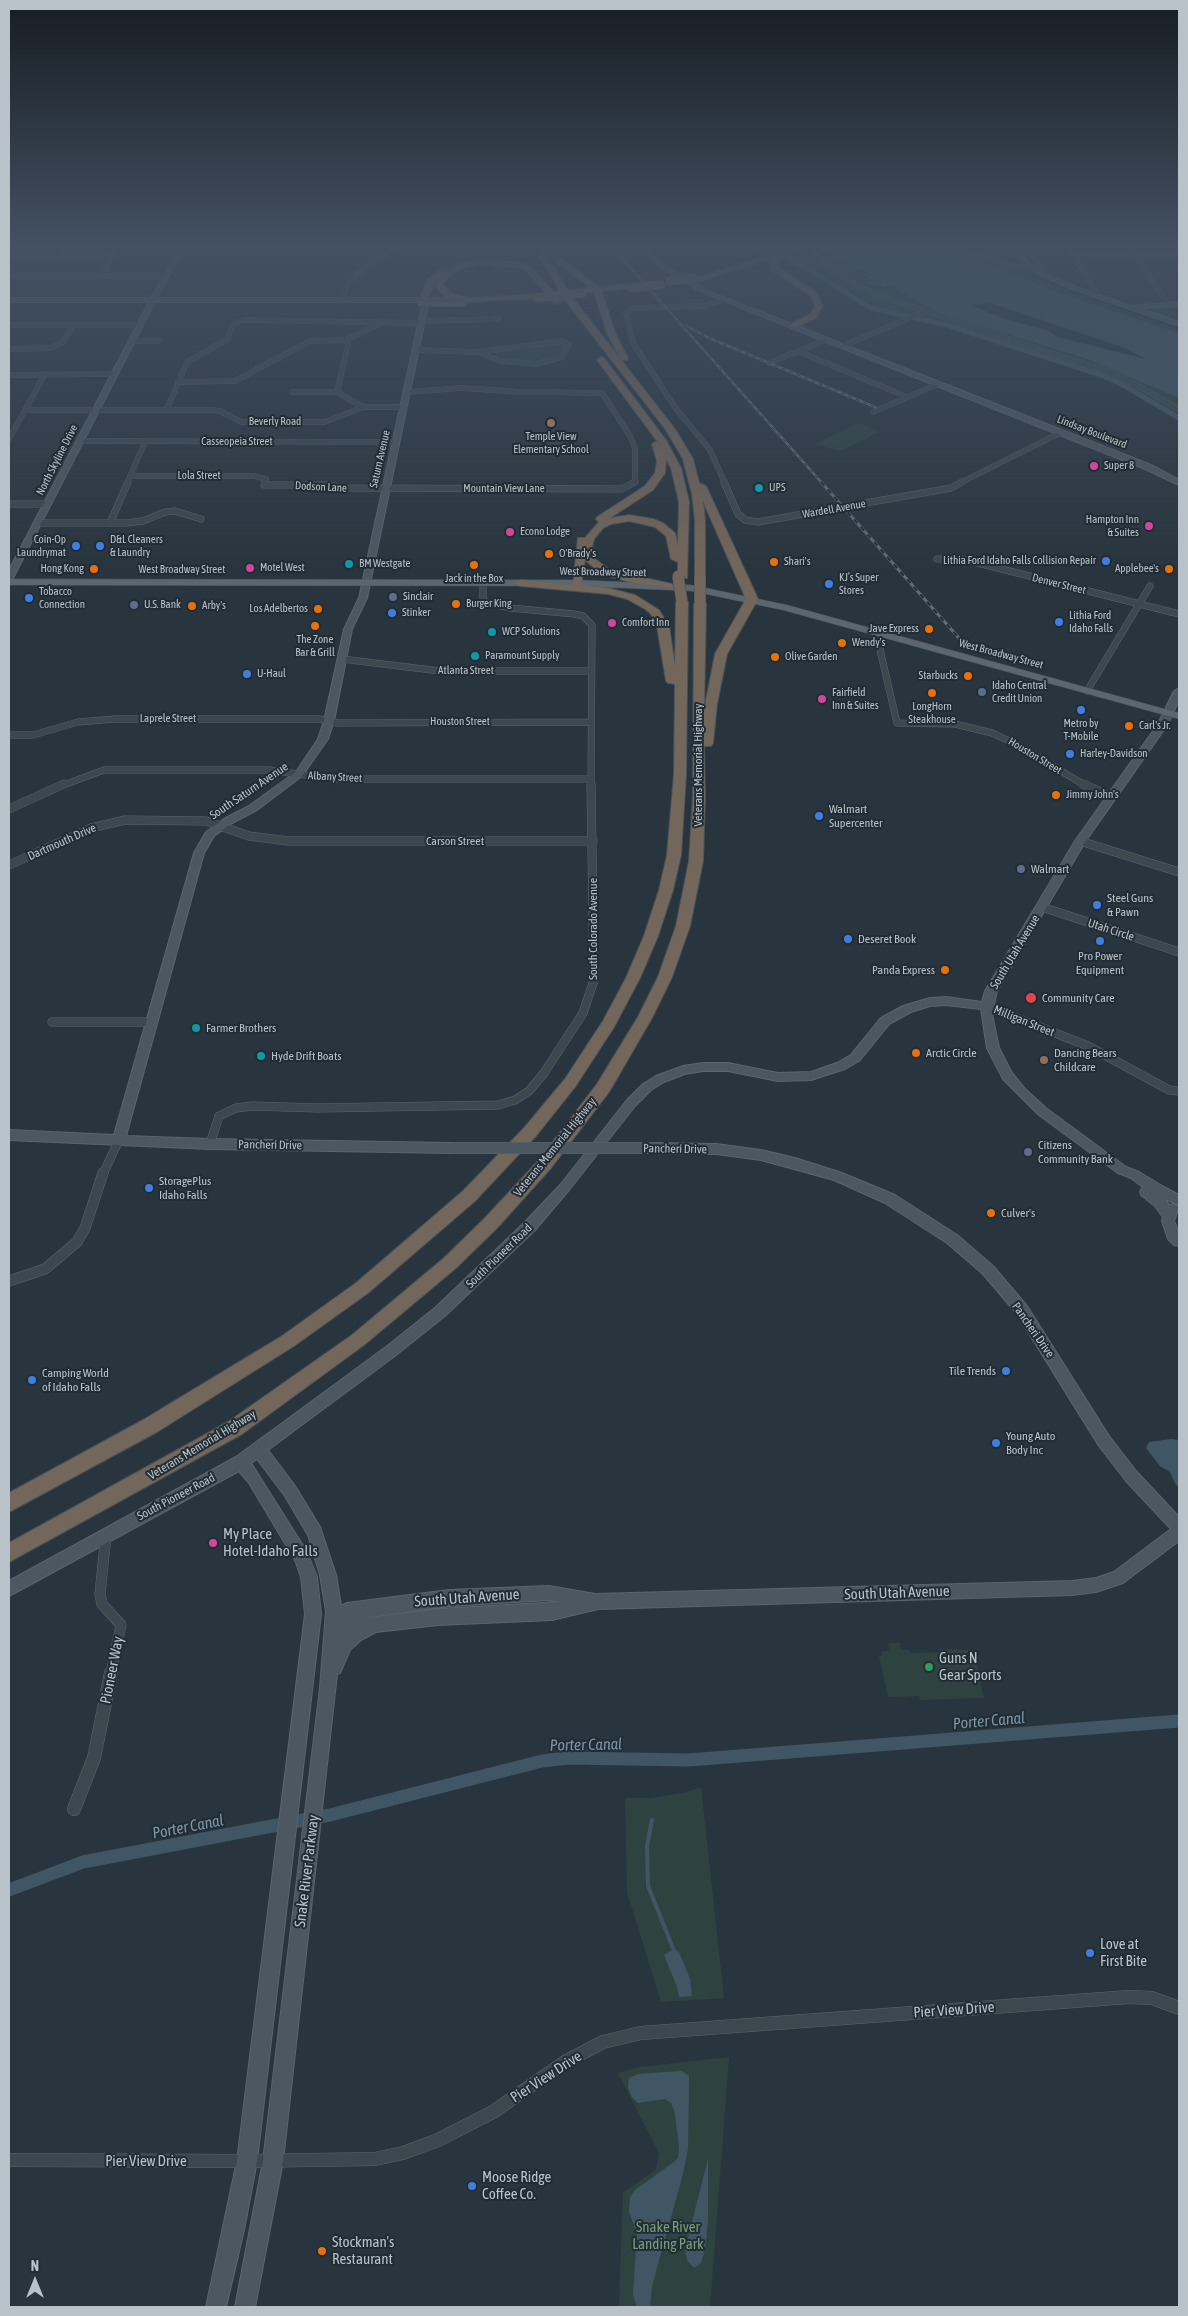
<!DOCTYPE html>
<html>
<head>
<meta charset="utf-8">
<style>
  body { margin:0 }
  #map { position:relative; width:1188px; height:2316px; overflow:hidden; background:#29353e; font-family:"Asap Condensed",sans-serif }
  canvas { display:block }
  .frame { position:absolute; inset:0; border:10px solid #b9c2c9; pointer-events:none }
  .north { position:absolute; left:10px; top:2256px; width:50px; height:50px; -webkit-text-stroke:4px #212c34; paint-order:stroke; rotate:0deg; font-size:14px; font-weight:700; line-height:20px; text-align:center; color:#b9c2c9 }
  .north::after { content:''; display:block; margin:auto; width:18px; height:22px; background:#b9c2c9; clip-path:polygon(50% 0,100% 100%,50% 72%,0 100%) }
</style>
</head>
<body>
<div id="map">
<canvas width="1188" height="2316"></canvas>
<div class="frame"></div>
<div class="north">N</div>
</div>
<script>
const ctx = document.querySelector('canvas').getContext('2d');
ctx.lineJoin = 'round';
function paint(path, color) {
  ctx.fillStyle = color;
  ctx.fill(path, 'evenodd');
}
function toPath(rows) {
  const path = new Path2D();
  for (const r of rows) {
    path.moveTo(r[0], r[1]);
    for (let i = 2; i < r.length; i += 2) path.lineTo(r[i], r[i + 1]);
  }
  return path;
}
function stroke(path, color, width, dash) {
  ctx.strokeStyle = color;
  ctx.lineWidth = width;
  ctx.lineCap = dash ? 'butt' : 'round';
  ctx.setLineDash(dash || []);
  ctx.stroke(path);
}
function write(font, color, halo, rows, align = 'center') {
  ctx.font = font + ' "Asap Condensed",sans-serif';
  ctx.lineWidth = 4;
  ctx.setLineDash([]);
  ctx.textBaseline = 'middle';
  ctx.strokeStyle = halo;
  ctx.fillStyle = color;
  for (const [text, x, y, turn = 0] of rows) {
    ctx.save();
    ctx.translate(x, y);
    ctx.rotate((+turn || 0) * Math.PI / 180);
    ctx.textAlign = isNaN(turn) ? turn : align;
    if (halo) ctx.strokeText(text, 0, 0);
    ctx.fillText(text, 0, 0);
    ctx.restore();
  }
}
paint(toPath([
  [823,248,836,248,837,255,834,259,848,261,857,269,865,270,875,276,882,284,867,284,892,287,924,303,1110,367,1179,398,1179,415,1121,381,1093,369,963,328,878,308,794,256],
  [923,248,938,248,968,255,1037,277,1062,289,1179,329,1179,333,1068,296,994,267],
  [1179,307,1179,321,1147,310,1146,308],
  [559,343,566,344,562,354,554,359,541,362,495,357,495,353],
  [859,423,880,432,840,451,814,444],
  [546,437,570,437,570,442,563,442,563,449,545,451],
  [888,1643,900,1643,901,1650,909,1650,910,1653,939,1652,939,1649,974,1650,984,1698,920,1700,919,1696,888,1697,879,1656,882,1656,882,1651,889,1651],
  [701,1787,724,1998,661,2002,627,1892,625,1798,650,1798,684,1793],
  [729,2057,710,2307,619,2307,623,2192,656,2170,659,2153,618,2073,640,2067]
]), '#2e4340');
paint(toPath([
  [836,248,923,248,961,257,994,267,1068,296,1179,333,1179,398,1087,359,938,312,892,287,866,284,869,281,882,283,881,281,867,279,867,275,875,275,865,270,857,269,848,261,834,259,833,256,837,254],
  [991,303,1122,347,1146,359,1057,337,1049,331,1002,318,971,305],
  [1171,1439,1179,1440,1179,1487,1176,1485,1170,1472,1160,1466,1146,1448,1149,1442],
  [674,1949,679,1952,690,1979,692,1996,679,1997,677,1987,664,1955],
  [682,2071,689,2076,689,2082,688,2149,683,2174,652,2286,650,2307,637,2307,633,2295,637,2234,629,2212,630,2197,635,2190,674,2162,678,2158,679,2148,675,2113,671,2103,665,2099,638,2103,632,2097,628,2088,629,2078,638,2074],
  [708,2159,708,2222,705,2249,701,2263,694,2268,687,2260,685,2249]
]), '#415665');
stroke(toPath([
  [652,1820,647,1846,648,1886,675,1953]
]), '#415665', 4);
stroke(toPath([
  [787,256,871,308,947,325,1101,375,1125,386,1179,418]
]), '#415665', 5);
stroke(toPath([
  [9,1890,83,1862,330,1815,542,1761,568,1758,689,1760,1179,1721]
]), '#415665', 13);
const streetFar4 = toPath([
  [951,248,1017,267,1030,267,1037,264],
  [1069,248,1095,291,1094,294],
  [1133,250,1167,304],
  [9,252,12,248],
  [1072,254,1179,254],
  [816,255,856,285,877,295,1104,370,1135,384,1179,409],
  [9,257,111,257],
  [60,257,65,248],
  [9,276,166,276],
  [100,276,117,248],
  [341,301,346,287,355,275,396,248],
  [421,321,499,319],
  [9,325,139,325],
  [346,340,348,344,337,392,363,407],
  [130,341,158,341],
  [562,341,569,344,562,357,537,364,501,361,478,352,562,341],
  [842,346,924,312],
  [9,349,52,348,63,342,73,325],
  [416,350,478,352],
  [798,351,907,397],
  [769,363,826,340],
  [9,375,114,374],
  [178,382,235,381,310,341,346,340,382,323],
  [293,392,337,392],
  [408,392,461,388,523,392,602,393,630,436,635,448,635,482,632,483],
  [167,409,187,362,228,339,232,326,242,320,421,323],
  [25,410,212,410,220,411,241,422,325,422,363,407,405,407],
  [873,412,938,384],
  [9,439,45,374],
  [80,441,395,442],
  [132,476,254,476,266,479,265,483],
  [127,483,145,442],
  [725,483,710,450,674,406,633,343,626,313,634,308,706,306,725,299],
  [960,483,1062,432]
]);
const streetFar3 = toPath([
  [265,482,264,485,329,485,341,488,622,489,635,482],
  [724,482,738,514,745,520,758,522,951,488,962,482],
  [9,504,47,504],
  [37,523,126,523,143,521,165,512,175,511,201,519],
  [110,523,128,482],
  [937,559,962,559,1179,614],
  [483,583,483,600,488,603,510,608,574,614,583,616,592,625,591,786],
  [883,635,880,645,881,654,897,723,955,724,992,733,1018,745,1086,786],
  [342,659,440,671,591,671],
  [1087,691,1150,586],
  [9,735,33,735,78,722,115,719,319,719,338,723,590,722],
  [61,786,104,770,269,770,333,779,591,779]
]);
const streetFar2 = toPath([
  [1083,784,1110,796],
  [9,809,64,784],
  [1080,841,1179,872],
  [9,865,91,828,125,820,206,821,249,836,288,841,593,841],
  [1042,907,1179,952],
  [986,1006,1088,1046,1169,1090,1179,1091],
  [52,1022,153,1022],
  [210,1144,219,1116,236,1108,252,1106,318,1108,498,1105,515,1100,529,1091,544,1073,583,1013,594,980,591,784],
  [103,1174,119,1140]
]);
const streetFar1 = toPath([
  [9,1281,45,1269,77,1242,85,1228,103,1173],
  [106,1535,100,1594,102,1604,121,1625,111,1674]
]);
const street = toPath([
  [74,1809,94,1758,111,1673],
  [9,2160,247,2161,375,2159,403,2153,438,2140,493,2112,565,2062,603,2042,641,2033,1129,1997,1152,1998,1179,2008]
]);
const secondary = toPath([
  [179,248,185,248,157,298,481,298,484,300,481,302,431,302,427,310,367,598,352,629,334,721,328,739,302,776,257,810,232,823,214,836,204,853,126,1136,210,1139,452,1143,458,1148,452,1153,210,1149,9,1140,9,1130,114,1135,194,853,206,832,224,819,249,806,296,772,318,739,324,721,344,629,359,598,421,310,424,302,155,302,13,578,9,580,9,570,149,302,9,302,9,298,151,298,179,248],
  [637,248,644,248,680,276,713,293,1151,465,1179,480,1179,485,1145,469,709,295,676,278,637,248],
  [1013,248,1019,248,1028,262,1044,273,1079,288,1131,306,1179,302,1179,306,1140,308,1179,322,1179,326,1075,290,1040,275,1024,264,1013,248],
  [1024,248,1030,248,1044,269,1040,269,1024,248],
  [1179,688,1179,700,1168,724,1085,842,997,991,992,1014,999,1048,1012,1073,1025,1089,1047,1109,1126,1167,1139,1172,1162,1186,1179,1195,1179,1205,1165,1199,1169,1205,1174,1204,1179,1207,1174,1221,1179,1233,1179,1246,1174,1245,1168,1239,1162,1221,1163,1217,1155,1206,1141,1195,1140,1191,1143,1187,1131,1178,1118,1173,1039,1115,1003,1079,987,1048,981,1009,946,1005,930,1006,911,1012,889,1024,859,1061,845,1069,811,1080,778,1081,728,1071,703,1071,685,1074,664,1082,651,1090,635,1106,569,1190,535,1230,446,1315,396,1355,268,1450,295,1486,320,1527,336,1575,341,1606,347,1603,449,1590,549,1586,595,1594,1072,1581,1096,1578,1114,1572,1171,1529,1126,1481,1099,1446,1017,1314,983,1274,947,1243,885,1203,834,1180,761,1160,716,1154,650,1153,644,1148,650,1143,716,1144,761,1150,795,1158,842,1173,895,1195,957,1235,993,1266,1027,1306,1109,1436,1136,1471,1179,1517,1179,1541,1123,1583,1096,1592,1072,1595,598,1609,552,1620,438,1625,376,1632,361,1640,350,1650,340,1673,337,1674,283,2161,255,2307,235,2307,263,2161,320,1688,326,1611,320,1575,308,1535,285,1496,257,1459,251,1463,307,1552,317,1577,321,1614,257,2161,244,2230,226,2307,206,2307,237,2161,305,1614,301,1577,295,1560,249,1483,239,1471,9,1596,9,1581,236,1457,386,1347,436,1307,525,1222,561,1184,627,1100,643,1084,656,1076,683,1066,703,1063,728,1063,778,1073,811,1072,837,1063,851,1055,881,1018,903,1006,930,998,946,997,982,1002,985,991,1075,841,1158,724,1174,691,1179,688],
  [549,1600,560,1602,438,1609,350,1620,449,1606,549,1600]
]);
const primary = toPath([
  [9,579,577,580,691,585,787,605,1179,713,1179,719,783,610,691,591,577,586,9,585,9,579]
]);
const highway = toPath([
  [534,248,542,248,572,297,675,429,693,459,699,483,706,486,758,599,727,654,717,704,713,743,711,746,704,746,705,797,703,861,690,926,672,977,652,1018,609,1092,551,1168,497,1228,456,1268,364,1345,242,1434,9,1562,9,1543,228,1422,352,1335,444,1258,485,1218,539,1160,597,1084,638,1017,658,977,676,926,689,861,693,797,694,604,700,601,706,604,704,711,715,654,746,599,703,501,705,520,705,578,700,581,695,578,695,520,692,494,683,459,666,430,565,300,534,248],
  [544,248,552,248,561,258,599,287,634,284,634,288,631,288,602,291,615,333,628,358,627,360,621,360,607,333,594,292,585,292,585,288,590,287,555,262,544,248],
  [748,248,783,248,779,250,752,250,748,248],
  [789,248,800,248,787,253,778,262,778,267,816,292,823,306,816,318,795,328,788,326,810,314,815,306,810,295,771,270,770,261,773,258,698,282,691,280,789,248],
  [480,260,509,261,526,264,535,270,562,302,555,304,529,274,520,268,480,264,463,268,449,276,443,285,453,294,470,298,535,294,539,296,535,298,470,302,447,298,440,293,435,285,440,278,434,282,427,302,463,302,467,304,466,306,419,306,418,304,427,279,441,269,447,270,458,264,480,260],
  [601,357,604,358,666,440,681,468,689,502,687,578,679,578,678,576,678,562,671,559,666,536,655,527,629,521,611,524,603,528,594,539,592,547,595,559,610,570,672,584,672,588,629,582,602,574,585,560,581,585,608,588,635,595,659,610,669,626,675,666,676,602,682,599,688,602,686,774,681,855,673,890,658,936,640,978,614,1027,575,1087,536,1136,475,1201,368,1293,294,1346,157,1432,9,1512,9,1493,143,1420,282,1336,356,1283,463,1191,524,1128,565,1079,603,1021,626,978,644,936,659,890,667,855,674,774,675,684,668,683,666,681,657,626,651,614,645,609,627,599,608,594,520,586,515,583,520,580,573,585,578,538,585,538,599,522,596,519,597,517,645,486,655,473,657,461,652,444,657,441,597,360,601,357],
  [666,459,671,468,679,502,678,544,675,533,663,523,653,519,629,515,610,518,653,490,665,473,666,459]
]);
stroke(streetFar4, '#5a656c', 5.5);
stroke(streetFar3, '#5a656c', 7);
stroke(streetFar2, '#5a656c', 9);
stroke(streetFar1, '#5a656c', 11);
stroke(street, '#5a656c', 14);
stroke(secondary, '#5a656c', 2);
stroke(primary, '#465057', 1);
stroke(highway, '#475259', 2);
stroke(streetFar4, '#3c474e', 5);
stroke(streetFar3, '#3c474e', 6);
stroke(streetFar2, '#3c474e', 8);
stroke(streetFar1, '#3c474e', 10);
stroke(street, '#3c474e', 13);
paint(secondary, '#4b5761');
paint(primary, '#5b666e');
paint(highway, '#73665a');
const railFar1 = toPath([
  [613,248,822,483],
  [687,326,709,338,875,407]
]);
const rail = toPath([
  [821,482,966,646]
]);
stroke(railFar1, '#5f6c75', 2.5);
stroke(rail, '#5f6c75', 3);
stroke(railFar1, '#212c34', 1, [4]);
stroke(rail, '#212c34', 2, [5]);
const secondaryBridge = toPath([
  [452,1148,650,1148]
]);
const highwayBridgeFar1 = toPath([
  [670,281,693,278],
  [632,288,661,285],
  [536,298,583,293]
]);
const highwayBridge = toPath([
  [678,576,682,602],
  [700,578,700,604]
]);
stroke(secondaryBridge, '#5a656c', 12, []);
stroke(highwayBridgeFar1, '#475259', 9, []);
stroke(highwayBridge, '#475259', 12, []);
stroke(secondaryBridge, '#4b5761', 11);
stroke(highwayBridgeFar1, '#73665a', 9);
stroke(highwayBridge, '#73665a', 11);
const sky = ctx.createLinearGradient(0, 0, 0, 572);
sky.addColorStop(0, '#171d22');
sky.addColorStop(0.43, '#435163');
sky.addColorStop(1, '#43516300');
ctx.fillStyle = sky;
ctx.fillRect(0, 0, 1188, 572);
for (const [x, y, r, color] of [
  [551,423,5,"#8d6e63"],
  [1094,466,5,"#d1479c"],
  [759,488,5,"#0f9aa8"],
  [1149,526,5,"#d1479c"],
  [510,532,5,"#d1479c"],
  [76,546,5,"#3f7fe0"],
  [100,546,5,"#3f7fe0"],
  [549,554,5,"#e8710a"],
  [1106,561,5,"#3f7fe0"],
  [774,562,5,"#e8710a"],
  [349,564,5,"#0f9aa8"],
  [474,565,5,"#e8710a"],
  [250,568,5,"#d1479c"],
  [94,569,5,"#e8710a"],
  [1169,569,5,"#e8710a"],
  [829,584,5,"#3f7fe0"],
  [393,597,5,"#5c6f8a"],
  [29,598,5,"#3f7fe0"],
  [456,604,5,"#e8710a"],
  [134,605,5,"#5c6f8a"],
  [192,606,5,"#e8710a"],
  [318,609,5,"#e8710a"],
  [392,613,5,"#3f7fe0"],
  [1059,622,5,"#3f7fe0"],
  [612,623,5,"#d1479c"],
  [315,626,5,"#e8710a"],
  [929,629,5,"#e8710a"],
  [492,632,5,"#0f9aa8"],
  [842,643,5,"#e8710a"],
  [475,656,5,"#0f9aa8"],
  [775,657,5,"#e8710a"],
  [247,674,5,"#3f7fe0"],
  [968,676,5,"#e8710a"],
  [982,692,5,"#5c6f8a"],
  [932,693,5,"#e8710a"],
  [822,699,5,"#d1479c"],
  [1081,710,5,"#3f7fe0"],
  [1129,726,5,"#e8710a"],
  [1070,754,5,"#3f7fe0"],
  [1056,795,5,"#e8710a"],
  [819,816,5,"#3f7fe0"],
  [1021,869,5,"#5c6f8a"],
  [1097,905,5,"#3f7fe0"],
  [848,939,5,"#3f7fe0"],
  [1100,941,5,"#3f7fe0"],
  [945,970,5,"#e8710a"],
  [1031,998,6,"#e0444e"],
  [196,1028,5,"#0f9aa8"],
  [916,1053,5,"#e8710a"],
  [261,1056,5,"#0f9aa8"],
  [1044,1060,5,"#8d6e63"],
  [1028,1152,5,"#5c6f8a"],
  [149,1188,5,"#3f7fe0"],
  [991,1213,5,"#e8710a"],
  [1006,1371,5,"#3f7fe0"],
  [32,1380,5,"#3f7fe0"],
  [996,1443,5,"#3f7fe0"],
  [213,1543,5,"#d1479c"],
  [929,1667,5,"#2e9e5b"],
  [1090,1953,5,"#3f7fe0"],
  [472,2186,5,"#3f7fe0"],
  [322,2251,5,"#e8710a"]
]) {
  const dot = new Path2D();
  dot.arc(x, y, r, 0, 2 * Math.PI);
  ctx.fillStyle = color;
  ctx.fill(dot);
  stroke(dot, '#212c34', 2);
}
write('11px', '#b9c2c9', '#212c34', [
  ["Beverly Road",275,422],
  ["Lindsay Boulevard",1092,432,21],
  ["Casseopeia Street",237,442],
  ["Saturn Avenue",380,459,-77],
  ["North Skyline Drive",57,460,-63],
  ["Lola Street",199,476],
  ["Dodson Lane",321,487,3],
  ["Mountain View Lane",504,489],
  ["Wardell Avenue",834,509,-10],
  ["West Broadway Street",182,570],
  ["West Broadway Street",603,572,1],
  ["Denver Street",1059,584,14],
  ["West Broadway Street",1001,654,15],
  ["Atlanta Street",466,671],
  ["Laprele Street",168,719],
  ["Houston Street",460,722],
  ["Houston Street",1035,756,31],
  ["Albany Street",335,777,3]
]);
write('11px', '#b9c2c9', '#212c34', [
  ["Temple View",551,437,"center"],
  ["Elementary School",551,450,"center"],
  ["Super 8",1104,466],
  ["UPS",769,488],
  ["Hampton Inn",1139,520,"right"],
  ["& Suites",1139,533,"right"],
  ["Econo Lodge",520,532],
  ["Coin-Op",66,540,"right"],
  ["Laundrymat",66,553,"right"],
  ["D&L Cleaners",110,540],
  ["& Laundry",110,553],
  ["O'Brady's",559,554],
  ["Lithia Ford Idaho Falls Collision Repair",1096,561,"right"],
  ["Shari's",784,562],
  ["BM Westgate",359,564],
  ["Motel West",260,568],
  ["Hong Kong",84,569,"right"],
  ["Applebee's",1159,569,"right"],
  ["KJ’s Super",839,578],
  ["Stores",839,591],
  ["Jack in the Box",474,579,"center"],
  ["Tobacco",39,592],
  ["Connection",39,605],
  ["Sinclair",403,597],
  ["Burger King",466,604],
  ["U.S. Bank",144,605],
  ["Arby's",202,606],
  ["Los Adelbertos",308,609,"right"],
  ["Stinker",402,613],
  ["Lithia Ford",1069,616],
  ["Idaho Falls",1069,629],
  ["Comfort Inn",622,623],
  ["Jave Express",919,629,"right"],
  ["WCP Solutions",502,632],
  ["The Zone",315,640,"center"],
  ["Bar & Grill",315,653,"center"],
  ["Wendy's",852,643],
  ["Paramount Supply",485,656],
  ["Olive Garden",785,657],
  ["U-Haul",257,674],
  ["Starbucks",958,676,"right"],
  ["Idaho Central",992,686],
  ["Credit Union",992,699],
  ["Fairfield",832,693],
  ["Inn & Suites",832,706],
  ["LongHorn",932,707,"center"],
  ["Steakhouse",932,720,"center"],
  ["Metro by",1081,724,"center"],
  ["T-Mobile",1081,737,"center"],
  ["Carl's Jr.",1139,726],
  ["Harley-Davidson",1080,754],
  ["Jimmy John's",1066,795]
], 'left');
write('12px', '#b9c2c9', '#212c34', [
  ["Veterans Memorial Highway",698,765,-90],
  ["South Saturn Avenue",249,791,-34],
  ["Carson Street",455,841],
  ["Dartmouth Drive",62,842,-24],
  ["South Colorado Avenue",593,929,-90],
  ["Utah Circle",1111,930,18],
  ["South Utah Avenue",1015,952,-59],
  ["Milligan Street",1024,1021,22],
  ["Pancheri Drive",270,1145,1],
  ["Veterans Memorial Highway",555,1147,-51],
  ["Pancheri Drive",675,1149,1],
  ["South Pioneer Road",499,1256,-44],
  ["Pancheri Drive",1033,1330,55],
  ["Veterans Memorial Highway",202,1445,-31],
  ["South Pioneer Road",176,1497,-28]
]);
write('12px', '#b9c2c9', '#212c34', [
  ["Walmart",829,809],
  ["Supercenter",829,823],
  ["Walmart",1031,869],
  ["Steel Guns",1107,898],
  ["& Pawn",1107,912],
  ["Deseret Book",858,939],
  ["Pro Power",1100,956,"center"],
  ["Equipment",1100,970,"center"],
  ["Panda Express",935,970,"right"],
  ["Community Care",1042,998],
  ["Farmer Brothers",206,1028],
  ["Arctic Circle",926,1053],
  ["Dancing Bears",1054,1053],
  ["Childcare",1054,1067],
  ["Hyde Drift Boats",271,1056],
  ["Citizens",1038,1145],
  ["Community Bank",1038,1159],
  ["StoragePlus",159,1181],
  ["Idaho Falls",159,1195],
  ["Culver's",1001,1213],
  ["Tile Trends",996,1371,"right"],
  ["Camping World",42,1373],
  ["of Idaho Falls",42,1387],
  ["Young Auto",1006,1436],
  ["Body Inc",1006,1450]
], 'left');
write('15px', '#b9c2c9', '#212c34', [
  ["My Place",223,1534],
  ["Hotel-Idaho Falls",223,1551],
  ["Guns N",939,1658],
  ["Gear Sports",939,1675],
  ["Love at",1100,1944],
  ["First Bite",1100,1961],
  ["Moose Ridge",482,2177],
  ["Coffee Co.",482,2194],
  ["Stockman's",332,2242],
  ["Restaurant",332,2259]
], 'left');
write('15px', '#b9c2c9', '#212c34', [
  ["South Utah Avenue",897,1593,-2],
  ["South Utah Avenue",467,1598,-4],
  ["Pioneer Way",112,1670,-79],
  ["Snake River Parkway",307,1871,-83],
  ["Pier View Drive",954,2010,-4],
  ["Pier View Drive",546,2077,-33],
  ["Pier View Drive",146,2161]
]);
write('15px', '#7a9c7c', '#212c34', [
  ["Snake River",668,2227],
  ["Landing Park",668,2244]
]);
write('italic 16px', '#7d96a9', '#212c34', [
  ["Porter Canal",989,1721,-5],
  ["Porter Canal",586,1745,-1],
  ["Porter Canal",188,1827,-11]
]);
</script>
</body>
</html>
